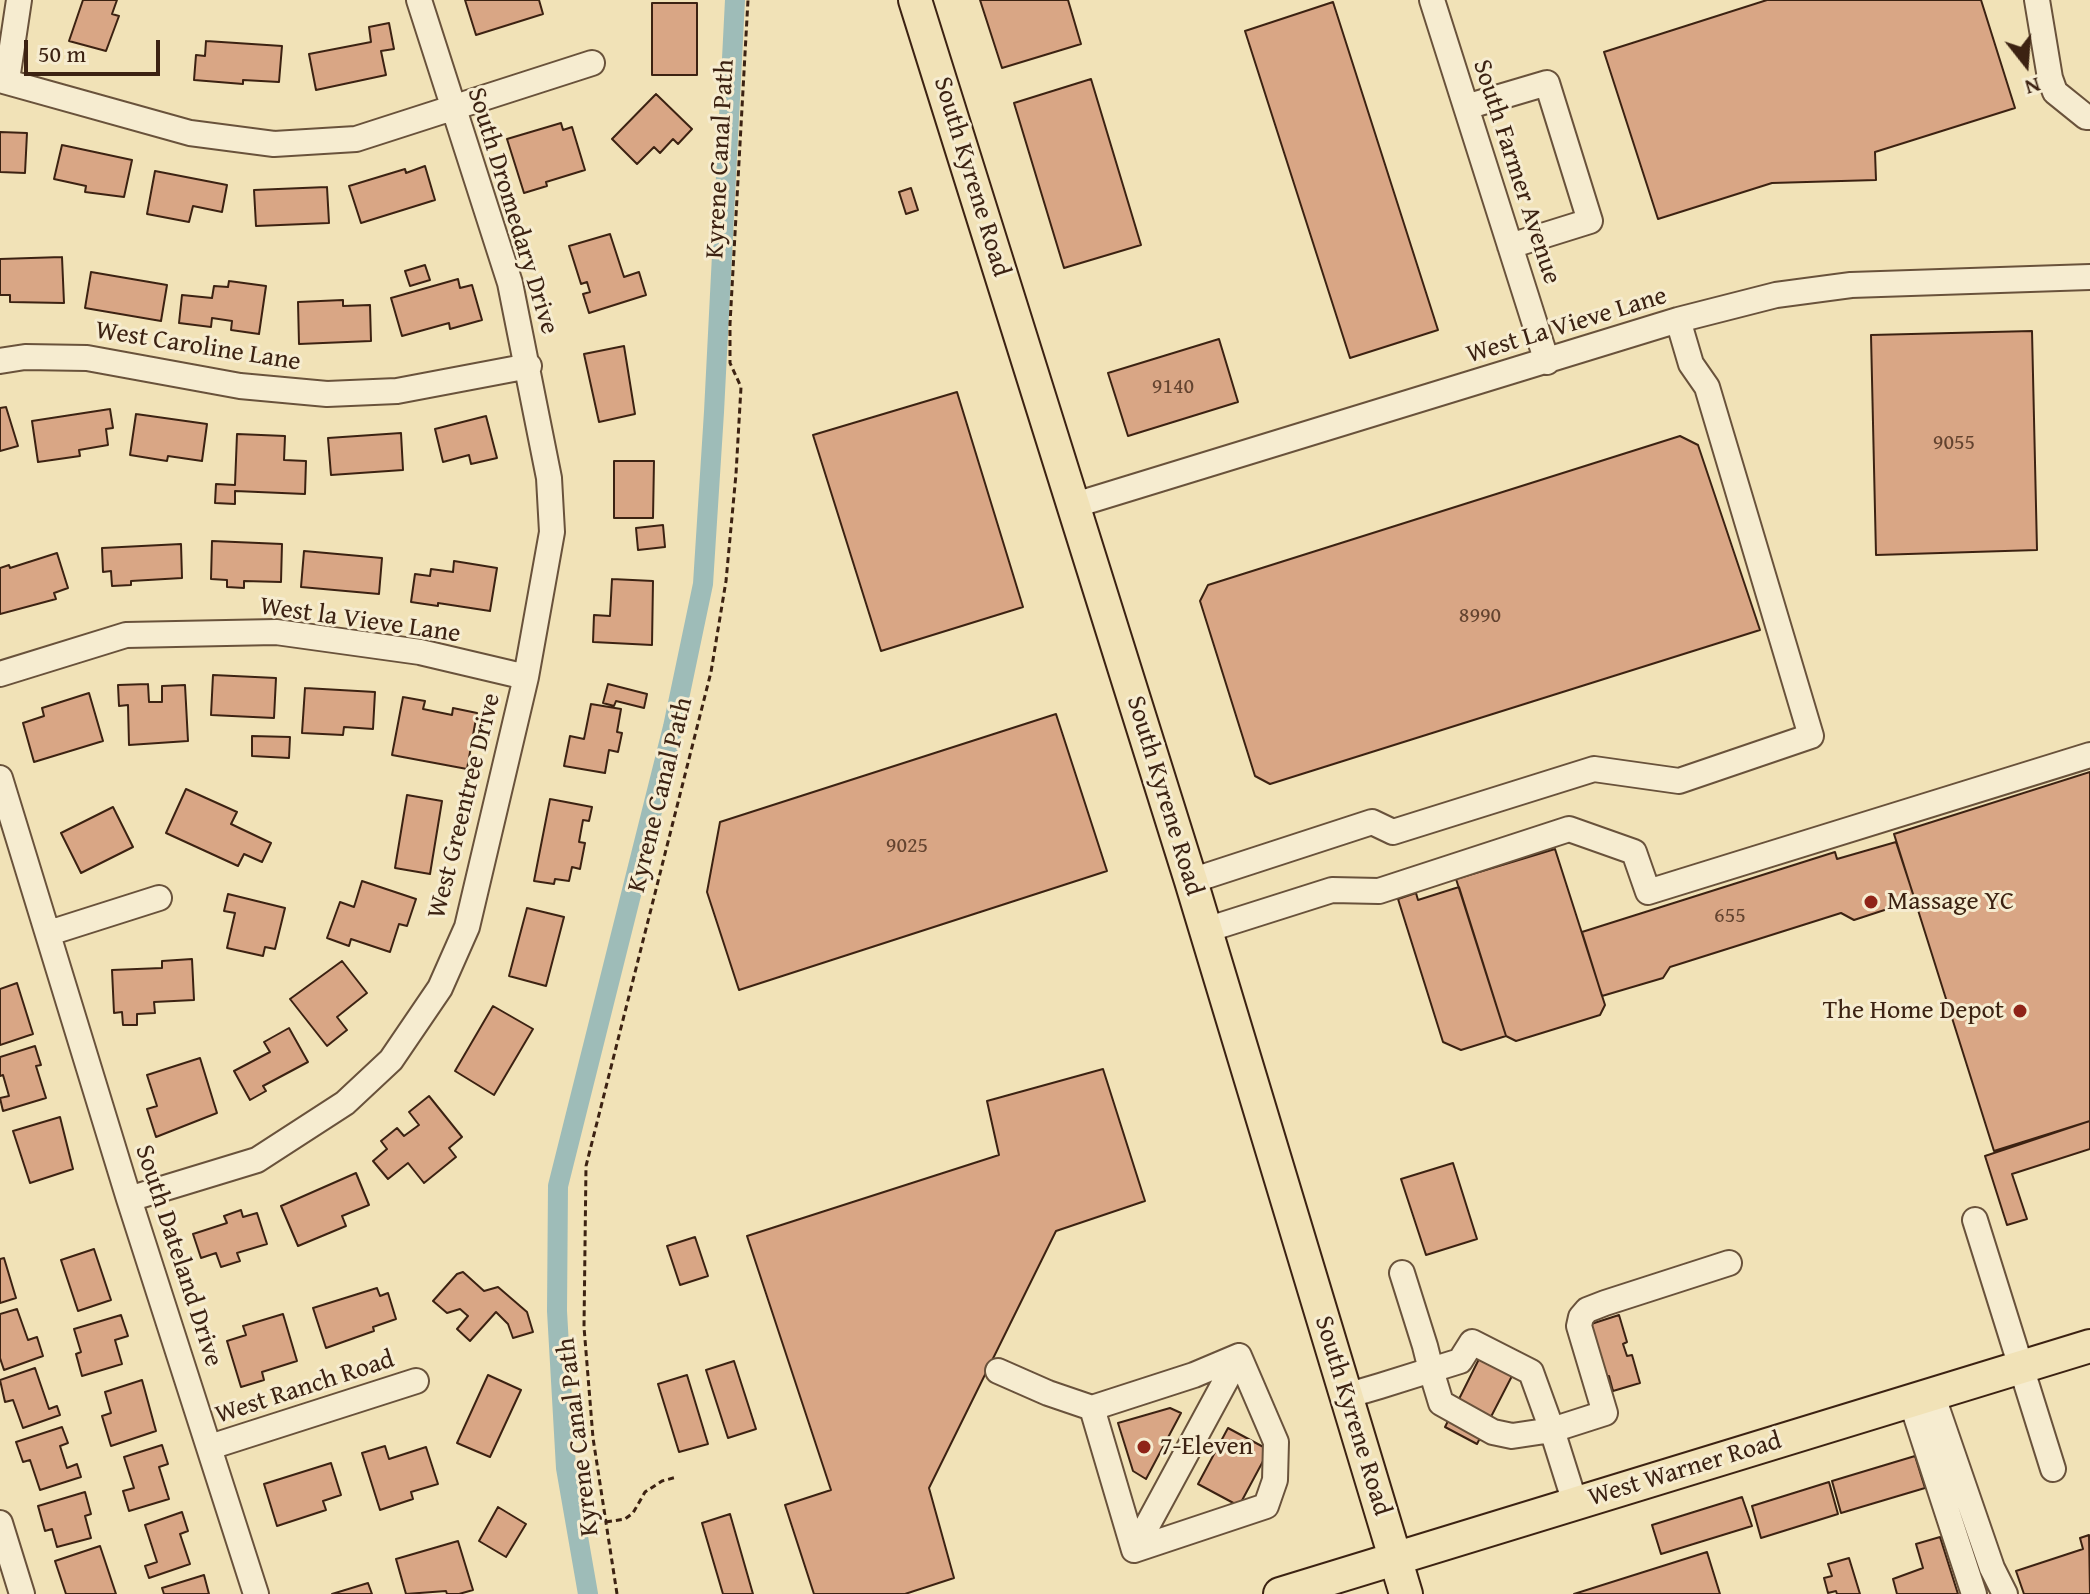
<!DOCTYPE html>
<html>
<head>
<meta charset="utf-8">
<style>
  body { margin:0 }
  #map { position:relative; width:2090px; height:1594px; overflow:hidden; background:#f1e2b7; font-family:"Gentium Book Plus",serif }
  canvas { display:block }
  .north { position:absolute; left:1986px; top:24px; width:80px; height:80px; -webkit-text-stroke:6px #f6ecd0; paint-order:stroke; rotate:163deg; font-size:22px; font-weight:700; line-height:32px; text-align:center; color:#3c2212 }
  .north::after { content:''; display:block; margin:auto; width:28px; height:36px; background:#3c2212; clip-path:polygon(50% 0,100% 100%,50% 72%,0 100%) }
  .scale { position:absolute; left:24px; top:40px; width:136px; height:36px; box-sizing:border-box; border:4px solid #3c2212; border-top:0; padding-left:10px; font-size:24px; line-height:28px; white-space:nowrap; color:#3c2212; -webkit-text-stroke:6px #f6ecd0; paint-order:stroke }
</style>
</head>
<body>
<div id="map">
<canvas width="2090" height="1594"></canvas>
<div class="north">N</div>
<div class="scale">50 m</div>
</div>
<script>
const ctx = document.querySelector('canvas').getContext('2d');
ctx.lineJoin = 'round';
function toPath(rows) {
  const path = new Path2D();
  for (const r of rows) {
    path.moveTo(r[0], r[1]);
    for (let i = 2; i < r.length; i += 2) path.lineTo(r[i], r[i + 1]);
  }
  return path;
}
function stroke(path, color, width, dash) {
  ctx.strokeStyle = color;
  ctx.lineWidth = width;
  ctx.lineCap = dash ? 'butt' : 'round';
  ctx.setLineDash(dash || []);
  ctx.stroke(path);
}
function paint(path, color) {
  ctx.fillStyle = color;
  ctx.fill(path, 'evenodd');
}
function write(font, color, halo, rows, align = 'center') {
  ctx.font = font + ' "Gentium Book Plus",serif';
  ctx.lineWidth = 6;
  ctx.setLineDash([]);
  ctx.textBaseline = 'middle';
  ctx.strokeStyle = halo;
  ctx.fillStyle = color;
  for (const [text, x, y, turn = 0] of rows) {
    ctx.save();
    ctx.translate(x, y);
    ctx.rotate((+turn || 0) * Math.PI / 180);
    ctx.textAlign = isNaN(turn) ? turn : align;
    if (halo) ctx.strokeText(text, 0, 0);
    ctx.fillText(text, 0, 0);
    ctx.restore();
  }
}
stroke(toPath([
  [588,1594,566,1468,557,1311,558,1186,673,727,703,584,714,412,735,0]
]), '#9ebcb8', 20);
const building = toPath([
  [83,0,117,0,112,14,119,16,106,51,69,41,83,0],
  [465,0,539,0,543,14,476,35,465,0],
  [980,0,1068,0,1081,44,1002,68,980,0],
  [1767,0,1981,0,2015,108,1875,152,1876,180,1772,183,1658,219,1604,52,1767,0],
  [1333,2,1438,330,1350,358,1245,31,1333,2],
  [652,3,697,3,697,75,652,75,652,3],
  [389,23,394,49,381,51,386,75,316,90,309,54,371,42,369,27,389,23],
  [206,41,282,46,279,82,243,80,243,84,194,80,196,55,205,56,206,41],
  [1091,79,1141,245,1064,268,1014,103,1091,79],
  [656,94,692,129,678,144,673,139,660,153,654,147,637,164,612,139,656,94],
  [561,123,563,130,572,127,585,170,546,182,547,186,524,193,507,139,561,123],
  [0,132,27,133,25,173,0,172,0,132],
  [62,145,132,160,124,197,85,192,86,186,54,179,62,145],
  [425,166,435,200,361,223,349,186,405,169,406,173,425,166],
  [155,171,227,185,222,212,193,206,189,222,147,214,155,171],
  [327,187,329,223,256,226,254,190,327,187],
  [911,188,918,210,906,214,899,192,911,188],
  [610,234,624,277,639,272,646,295,589,313,583,294,590,292,587,282,581,284,569,246,610,234],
  [62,257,64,303,10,302,10,295,0,295,0,259,62,257],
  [425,265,430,280,410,286,405,271,425,265],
  [91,272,167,285,161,321,85,308,91,272],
  [458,279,460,288,472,285,482,320,450,329,449,323,402,336,391,298,458,279],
  [229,281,266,286,259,334,231,330,232,321,212,318,211,327,179,323,182,295,212,298,214,286,228,287,229,281],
  [343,300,343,306,370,305,371,341,299,344,298,302,343,300],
  [2032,331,2037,550,1876,555,1871,335,2032,331],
  [1219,339,1238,402,1128,436,1108,373,1219,339],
  [624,346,635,414,599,422,584,354,624,346],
  [957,392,1023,607,881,651,813,435,957,392],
  [6,407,18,446,0,451,0,408,6,407],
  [110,409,113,428,106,429,108,445,79,450,80,456,38,462,32,421,110,409],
  [136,414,207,424,202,461,168,456,167,461,130,455,136,414],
  [486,416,497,458,471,464,469,455,443,462,435,429,486,416],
  [401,433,403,470,331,475,328,438,401,433],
  [237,434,285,436,284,460,306,461,305,494,235,491,235,504,215,503,216,484,235,485,237,434],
  [1680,436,1698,445,1760,630,1270,784,1255,776,1200,601,1208,585,1680,436],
  [614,461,654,461,653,518,614,518,614,461],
  [663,525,665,547,638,550,636,528,663,525],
  [212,541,282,544,281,582,244,581,244,588,227,587,227,580,211,579,212,541],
  [181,544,182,578,131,581,131,585,112,586,111,571,103,572,102,548,181,544],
  [304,551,382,558,379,594,301,587,304,551],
  [57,553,68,588,54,593,56,599,0,614,0,568,9,565,10,568,57,553],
  [454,561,497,568,490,611,438,603,438,606,411,602,415,574,430,576,431,569,453,572,454,561],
  [612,579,653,581,652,645,593,642,594,615,610,616,612,579],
  [213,675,276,678,274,718,211,715,213,675],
  [148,684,149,702,162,702,162,686,185,685,188,741,129,745,128,705,119,706,118,685,148,684],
  [608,684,647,694,644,708,616,701,614,706,603,703,608,684],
  [305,688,375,692,373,729,344,727,343,735,302,733,305,688],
  [89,693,103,741,34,762,23,723,44,716,42,708,89,693],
  [403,697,425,701,423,709,452,715,453,708,477,713,467,769,392,755,403,697],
  [591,704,621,709,617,732,622,733,618,752,609,750,605,773,564,766,570,736,584,739,591,704],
  [1056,714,1107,871,739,990,707,892,720,822,1056,714],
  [252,736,290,737,289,758,252,756,252,736],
  [2090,772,2090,1121,1994,1151,1894,834,2090,772],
  [186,789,237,812,231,824,271,843,262,862,244,854,238,866,166,833,186,789],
  [407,795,442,801,430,874,395,868,407,795],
  [550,799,592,807,589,821,583,820,579,842,585,843,580,869,572,867,569,881,555,879,554,884,534,881,550,799],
  [113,807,133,847,81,873,61,833,113,807],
  [1896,842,1915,900,1854,920,1841,913,1670,967,1663,978,1602,996,1582,932,1835,852,1837,859,1896,842],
  [1555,849,1605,1005,1600,1015,1516,1041,1506,1036,1456,879,1555,849],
  [362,881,416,899,407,926,399,924,390,952,351,939,349,946,327,938,340,902,354,907,362,881],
  [1459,887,1506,1036,1461,1050,1443,1042,1398,899,1416,893,1418,900,1459,887],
  [228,894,285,908,275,949,265,947,263,956,227,948,235,913,224,911,228,894],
  [527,908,564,917,546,986,509,976,527,908],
  [192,959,194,1000,154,1002,155,1013,137,1014,137,1025,123,1025,122,1012,114,1013,112,970,162,968,162,961,192,959],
  [342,961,367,993,337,1017,347,1030,327,1046,290,999,342,961],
  [17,983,33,1034,0,1045,0,989,17,983],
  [493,1006,533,1029,494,1095,455,1071,493,1006],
  [289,1028,308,1062,263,1086,266,1091,250,1100,234,1071,270,1052,264,1042,289,1028],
  [35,1046,41,1065,36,1066,46,1098,3,1111,0,1098,9,1096,3,1075,0,1076,0,1057,35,1046],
  [200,1058,217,1113,156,1137,147,1109,157,1106,147,1075,200,1058],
  [1103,1069,1145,1201,1056,1231,929,1488,954,1578,905,1594,814,1594,785,1505,831,1490,747,1236,999,1155,987,1101,1103,1069],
  [429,1096,462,1137,449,1148,456,1157,424,1183,408,1163,388,1179,373,1161,387,1149,381,1141,397,1128,404,1136,419,1125,409,1112,429,1096],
  [60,1117,73,1169,30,1183,13,1131,60,1117],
  [2090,1121,2090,1149,2012,1174,2027,1219,2007,1225,1985,1156,2090,1121],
  [1453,1163,1477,1239,1426,1255,1401,1179,1453,1163],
  [356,1173,369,1205,342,1216,346,1226,298,1246,281,1206,356,1173],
  [241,1210,243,1217,257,1213,267,1244,237,1253,240,1261,221,1267,216,1253,201,1258,193,1234,227,1223,224,1216,241,1210],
  [695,1237,708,1276,680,1285,667,1246,695,1237],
  [94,1249,111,1300,78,1311,61,1260,94,1249],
  [4,1258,16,1298,0,1303,0,1259,4,1258],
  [463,1272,484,1291,498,1287,527,1312,533,1332,513,1338,508,1324,496,1312,470,1341,457,1329,468,1316,460,1309,447,1313,433,1301,457,1274,463,1272],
  [377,1288,380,1296,388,1293,396,1319,373,1327,374,1331,326,1348,313,1308,377,1288],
  [17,1309,28,1340,37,1337,43,1356,4,1370,0,1358,0,1314,17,1309],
  [283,1314,297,1361,262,1372,264,1380,241,1387,227,1341,246,1335,243,1326,283,1314],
  [121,1315,128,1336,115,1340,122,1364,82,1376,76,1354,81,1352,74,1329,121,1315],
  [1619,1315,1627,1342,1623,1344,1627,1356,1632,1355,1640,1383,1613,1391,1609,1376,1604,1376,1588,1325,1619,1315],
  [1480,1357,1513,1374,1477,1444,1445,1427,1480,1357],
  [734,1361,756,1429,728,1438,706,1370,734,1361],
  [35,1368,49,1409,57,1406,60,1415,23,1428,13,1400,5,1402,0,1380,35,1368],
  [488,1375,521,1390,490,1457,457,1443,488,1375],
  [687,1375,708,1444,679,1452,658,1384,687,1375],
  [142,1380,156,1431,111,1446,102,1416,111,1413,105,1392,142,1380],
  [1170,1408,1181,1413,1146,1479,1133,1471,1118,1423,1170,1408],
  [62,1427,68,1443,60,1446,67,1468,77,1464,81,1477,40,1490,30,1460,23,1462,16,1442,62,1427],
  [1228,1428,1269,1450,1239,1506,1198,1484,1228,1428],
  [162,1445,168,1464,159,1467,169,1499,129,1511,123,1491,134,1488,124,1457,162,1445],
  [385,1446,389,1459,426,1447,438,1484,411,1492,413,1499,380,1510,362,1453,385,1446],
  [1915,1456,1925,1488,1841,1513,1832,1481,1915,1456],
  [331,1463,341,1495,323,1501,326,1510,277,1526,264,1484,331,1463],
  [1829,1482,1838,1514,1761,1538,1752,1506,1829,1482],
  [85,1492,91,1514,85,1516,91,1538,57,1547,52,1529,45,1531,38,1506,85,1492],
  [1742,1497,1752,1526,1661,1554,1652,1525,1742,1497],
  [498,1507,526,1524,506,1557,479,1541,498,1507],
  [182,1512,188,1531,180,1534,190,1564,149,1578,145,1566,157,1562,145,1525,182,1512],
  [730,1514,753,1594,723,1594,702,1523,730,1514],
  [2089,1535,2090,1594,2024,1594,2016,1571,2083,1549,2080,1538,2089,1535],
  [1940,1537,1958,1594,1897,1594,1893,1579,1923,1568,1916,1544,1940,1537],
  [458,1541,473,1590,459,1594,447,1594,446,1591,406,1594,396,1559,458,1541],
  [100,1546,116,1594,66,1594,55,1561,100,1546],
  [1707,1552,1720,1594,1574,1594,1707,1552],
  [1849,1558,1860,1594,1837,1594,1836,1591,1828,1593,1824,1578,1832,1576,1828,1564,1849,1558],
  [204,1575,209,1594,164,1594,162,1588,204,1575],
  [368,1583,372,1594,332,1594,368,1583]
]);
paint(building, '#d9a685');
stroke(building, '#3c2212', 2);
const minor = toPath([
  [1432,0,1547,362],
  [2037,0,2050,78,2055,92,2086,117,2090,117],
  [0,80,190,133,274,144,356,139,592,63],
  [7,80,19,0],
  [1466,107,1547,83,1590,221,1510,246],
  [0,361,25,357,87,358,240,386,327,394,397,391,529,366],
  [1075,505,1678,320,1776,295,1851,285,2090,277],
  [0,674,126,635,276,632,420,652,526,677],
  [0,778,129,1199,256,1594],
  [1191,881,1372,822,1393,832,1594,769,1679,781,1811,736,1707,387,1691,364,1678,320],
  [1206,930,1332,890,1379,891,1569,829,1634,852,1648,892,2090,755],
  [49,933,159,898],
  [129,1199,257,1160,345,1103,391,1060,440,988,467,927,526,677,552,532,549,478,510,283,419,0],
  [1975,1220,2053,1469],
  [998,1371,1048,1393,1092,1408],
  [1932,1394,1992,1568,2005,1594],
  [1346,1396,1380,1386,1431,1370,1460,1361,1472,1342,1531,1372,1552,1430,1512,1436,1493,1432,1441,1403,1431,1370,1425,1346,1402,1273],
  [1911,1401,1974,1594],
  [210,1447,416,1381],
  [1575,1503,1552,1430,1605,1413,1579,1326,1581,1317,1587,1310,1605,1303,1729,1263],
  [0,1523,22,1594],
  [1134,1550,1092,1408,1194,1375,1239,1356],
  [1134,1550,1266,1506,1275,1480,1276,1442,1239,1356],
  [1134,1550,1239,1356]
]);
const major = toPath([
  [915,0,1191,881,1406,1594],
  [1280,1594,2090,1346]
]);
stroke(minor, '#69523b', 28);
stroke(major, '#3c2212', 36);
stroke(toPath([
  [606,1522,625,1519,633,1513,645,1492,662,1481,677,1477],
  [617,1594,593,1438,584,1327,586,1166,711,672,726,581,736,474,741,387,730,363,730,324,748,0]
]), '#3c2212', 3, [6, 4]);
stroke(minor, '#f6ecd0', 24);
stroke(major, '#f1e2b7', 32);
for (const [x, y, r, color] of [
  [1871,902,8,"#8f2418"],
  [2020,1011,8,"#8f2418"],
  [1144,1447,8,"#8f2418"]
]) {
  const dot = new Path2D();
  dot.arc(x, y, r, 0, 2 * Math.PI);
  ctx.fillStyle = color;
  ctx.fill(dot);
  stroke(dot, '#f6ecd0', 3);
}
write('22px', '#63432f', null, [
  ["9140",1173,387],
  ["9055",1954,443],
  ["8990",1480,616],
  ["9025",907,846],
  ["655",1730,916]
]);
write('26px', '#3c2212', '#f6ecd0', [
  ["Kyrene Canal Path",721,159,-87],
  ["South Farmer Avenue",1516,172,72],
  ["South Kyrene Road",971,177,73],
  ["South Dromedary Drive",512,211,73],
  ["West La Vieve Lane",1567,326,-17],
  ["West Caroline Lane",198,347,9],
  ["West la Vieve Lane",360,621,8],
  ["Kyrene Canal Path",661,795,-76],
  ["South Kyrene Road",1164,796,73],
  ["West Greentree Drive",465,806,-76],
  ["South Dateland Drive",178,1256,72],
  ["West Ranch Road",305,1388,-18],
  ["South Kyrene Road",1352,1416,73],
  ["Kyrene Canal Path",579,1437,-97],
  ["West Warner Road",1685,1470,-17]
]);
write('26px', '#3c2212', '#f6ecd0', [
  ["Massage YC",1887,902],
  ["The Home Depot",2004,1011,"right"],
  ["7-Eleven",1160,1447]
], 'left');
</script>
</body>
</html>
